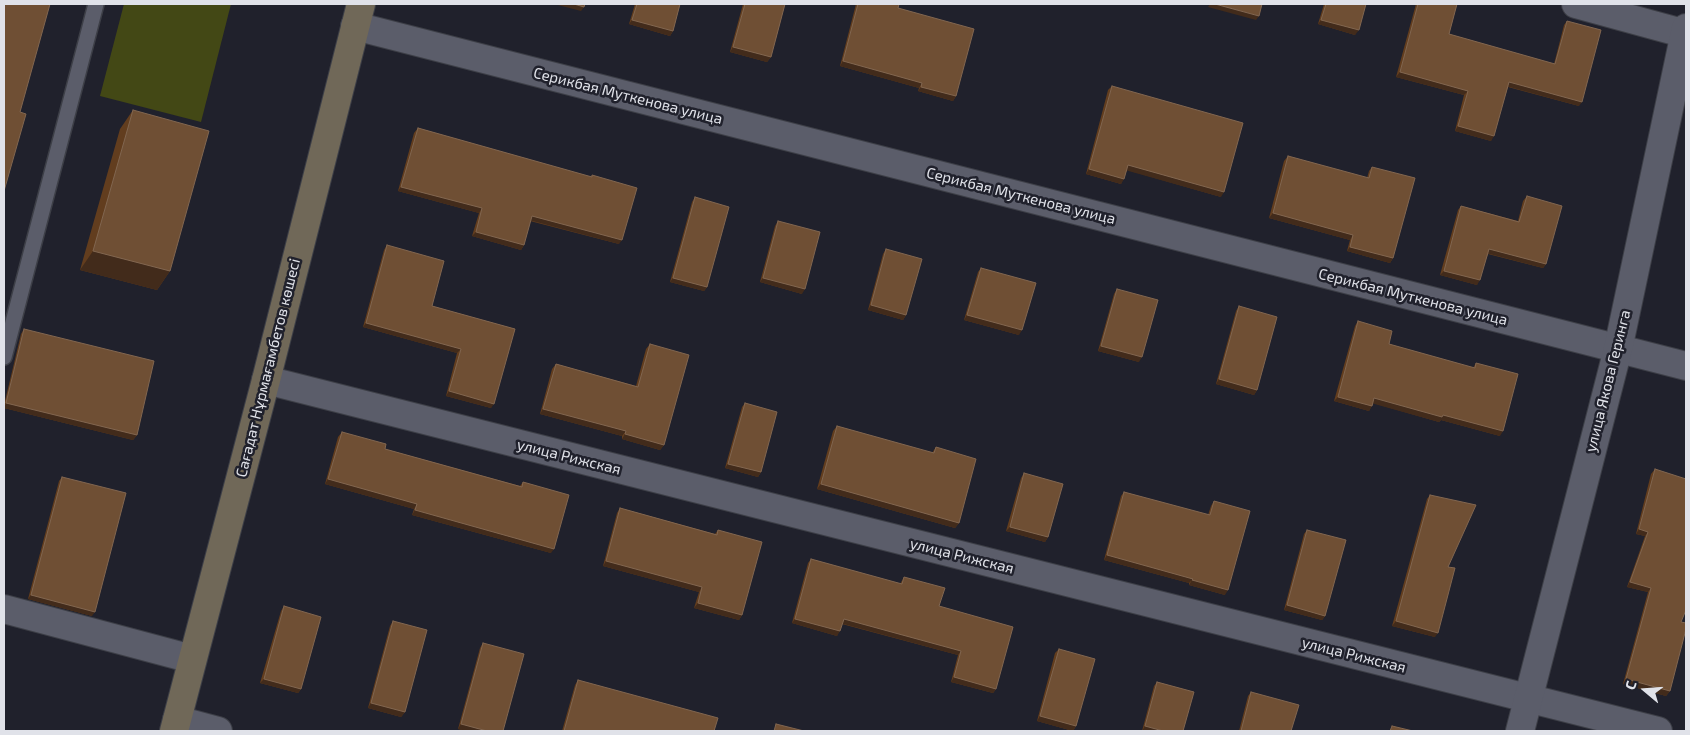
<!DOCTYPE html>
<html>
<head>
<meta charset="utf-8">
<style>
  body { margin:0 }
  #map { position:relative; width:1690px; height:735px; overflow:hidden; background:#20212c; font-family:"Exo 2",sans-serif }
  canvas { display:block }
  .frame { position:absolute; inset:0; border:5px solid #e0e2e9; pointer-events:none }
  .north { position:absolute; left:1620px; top:665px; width:50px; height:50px; -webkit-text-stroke:4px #20212c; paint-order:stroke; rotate:288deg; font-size:14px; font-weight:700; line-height:20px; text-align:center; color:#e0e2e9 }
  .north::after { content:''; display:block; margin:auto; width:18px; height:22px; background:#e0e2e9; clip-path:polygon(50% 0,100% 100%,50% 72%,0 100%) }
</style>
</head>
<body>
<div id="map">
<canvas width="1690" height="735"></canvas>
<div class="frame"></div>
<div class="north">С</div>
</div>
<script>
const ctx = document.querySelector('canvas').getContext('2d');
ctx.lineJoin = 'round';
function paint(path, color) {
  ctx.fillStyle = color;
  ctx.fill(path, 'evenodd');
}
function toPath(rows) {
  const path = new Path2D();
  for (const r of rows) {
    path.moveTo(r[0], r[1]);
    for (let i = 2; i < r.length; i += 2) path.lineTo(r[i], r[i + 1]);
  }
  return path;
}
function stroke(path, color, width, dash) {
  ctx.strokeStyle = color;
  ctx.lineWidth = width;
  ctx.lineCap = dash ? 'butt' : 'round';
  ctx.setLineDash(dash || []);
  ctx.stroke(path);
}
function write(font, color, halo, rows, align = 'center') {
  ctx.font = font + ' "Exo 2",sans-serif';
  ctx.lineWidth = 5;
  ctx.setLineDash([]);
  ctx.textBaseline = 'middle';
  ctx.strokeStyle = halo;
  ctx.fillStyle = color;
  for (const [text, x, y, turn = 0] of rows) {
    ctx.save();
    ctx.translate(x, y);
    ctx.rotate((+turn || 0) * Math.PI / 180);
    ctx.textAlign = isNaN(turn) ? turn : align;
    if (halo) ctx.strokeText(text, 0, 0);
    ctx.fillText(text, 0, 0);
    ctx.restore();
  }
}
paint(toPath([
  [124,4,231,4,201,122,100,96]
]), '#434815');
const service = toPath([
  [4,357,96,4]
]);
const minor = toPath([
  [1576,4,1686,34],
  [355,26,1686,366],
  [266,380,1658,731],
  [4,609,192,659],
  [177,720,218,731]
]);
const tertiary = toPath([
  [1520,731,1618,349,1686,28]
]);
const secondary = toPath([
  [174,731,266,380,361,4]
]);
stroke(service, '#3d3f47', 18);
stroke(minor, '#3d3f47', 30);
stroke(tertiary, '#3d3f47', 30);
stroke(secondary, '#3d3f47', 30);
stroke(service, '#5b5d6a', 15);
stroke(minor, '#5b5d6a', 28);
stroke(tertiary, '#5b5d6a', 28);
stroke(secondary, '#706858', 28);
paint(toPath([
  [635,4,680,4,673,31,670,36,629,24],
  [743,4,785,4,771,57,767,62,730,52],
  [856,4,899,4,898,8,956,96,953,101,918,91,919,88,840,66],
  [1324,4,1366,4,1355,35,1318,24],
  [1416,4,1457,4,1449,34,1554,64,1564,25,1567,21,1579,106,1508,87,1491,141,1455,131,1464,95,1396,77],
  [1112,86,1221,197,1127,170,1121,184,1086,174,1108,90],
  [133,110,170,271,157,290,80,270,120,129],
  [418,128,591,177,592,175,619,244,530,221,524,245,521,250,472,236,479,213,398,191,414,133],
  [1288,156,1367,178,1369,171,1372,167,1393,258,1390,263,1347,251,1350,240,1269,218,1284,161],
  [1527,196,1546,264,1543,268,1488,254,1477,285,1440,275,1458,210,1461,206,1518,221,1523,201],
  [695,197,707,287,704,291,670,282,692,202],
  [778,221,802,294,760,282,775,226],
  [387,245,432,306,515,329,491,408,446,396,457,353,363,327,384,250],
  [886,249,906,315,903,320,868,310,883,254],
  [981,268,1019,335,964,320,978,272],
  [1117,289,1139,362,1098,351,1114,294],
  [1239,306,1257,390,1254,395,1216,384,1236,311],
  [1358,321,1389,344,1473,368,1476,363,1500,436,1441,420,1439,422,1373,403,1369,411,1334,401,1355,326],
  [24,329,137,435,133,440,4,408,4,405,21,334],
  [650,344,664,445,660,450,622,439,622,436,540,414,552,369,556,364,636,386,646,349],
  [745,403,761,472,758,477,725,468,742,407],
  [837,426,932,453,936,447,959,523,955,528,817,489,833,431],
  [342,432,385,449,520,486,523,482,551,553,412,515,414,509,325,484,338,437],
  [1655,469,1681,622,1670,691,1666,696,1623,684,1648,592,1627,587,1645,536,1636,534,1651,474],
  [1024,473,1048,537,1045,542,1006,531,1021,478],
  [62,477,92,616,28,599,59,481],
  [1124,492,1208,515,1211,506,1214,501,1225,595,1189,585,1189,583,1104,560,1121,496],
  [1430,495,1435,637,1392,626,1427,499],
  [620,508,715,534,718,530,742,615,739,620,694,608,699,592,603,566,617,513],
  [1307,530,1325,616,1322,620,1284,610,1304,534],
  [811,559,900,584,904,577,939,606,996,689,993,693,951,682,958,655,842,624,837,636,792,623,808,563],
  [284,606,301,689,298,693,260,683,281,611],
  [393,621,405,712,401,717,368,708,390,626],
  [483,643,503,731,467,731,458,729,480,648],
  [1059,649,1076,726,1073,731,1037,721,1055,653],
  [578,680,714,731,562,731,575,685],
  [1157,682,1194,692,1142,731,1154,686],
  [1251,692,1291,731,1239,731,1248,696]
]), '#623d1e');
paint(toPath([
  [554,4,574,4,584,7,581,11],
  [1210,4,1215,4,1259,16,1256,20,1208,7],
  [632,20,673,31,670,36,629,24],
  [1321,20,1359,30,1355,35,1318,24],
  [733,47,771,57,767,62,730,52],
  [843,61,922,83,919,88,840,66],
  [1400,72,1468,91,1464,95,1396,77],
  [1509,82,1582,102,1579,106,1506,86],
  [921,87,956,96,953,101,918,91],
  [1458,126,1494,136,1491,141,1455,131],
  [1128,165,1224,192,1221,197,1125,170],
  [1089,169,1124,179,1121,184,1086,174],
  [401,187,482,208,479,213,398,191],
  [1273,213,1353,235,1350,240,1269,218],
  [532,216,622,240,619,244,529,220],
  [476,232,524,245,521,250,472,236],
  [1350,247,1393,258,1390,263,1347,251],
  [1489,249,1546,264,1543,268,1486,253],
  [93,251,170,271,157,290,80,270],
  [1444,271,1480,280,1477,285,1440,275],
  [673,278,707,287,704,291,670,282],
  [763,278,805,289,802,294,760,282],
  [871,305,906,315,903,320,868,310],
  [967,315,1022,330,1019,335,964,320],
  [366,323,461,349,457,353,363,327],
  [1101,346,1142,357,1139,362,1098,351],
  [1219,379,1257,390,1254,395,1216,384],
  [449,391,494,404,491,408,446,396],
  [1338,397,1372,406,1369,411,1334,401],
  [1374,398,1443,415,1503,431,1500,436,1441,420,1439,422,1371,403],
  [6,403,137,435,133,440,4,408],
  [543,409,626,431,622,436,540,414],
  [625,434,664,445,660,450,622,439],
  [728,464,761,472,758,477,725,468],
  [328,479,417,504,414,509,325,484],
  [821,484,959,523,955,528,817,489],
  [415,510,554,549,551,553,412,515],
  [1010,527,1048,537,1045,542,1006,531],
  [1639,529,1648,532,1645,536,1636,534],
  [1107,555,1193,579,1189,583,1104,560],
  [606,561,702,587,699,592,603,566],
  [1192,580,1228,590,1225,595,1189,585],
  [1630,582,1651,588,1648,592,1627,587],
  [31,595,95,612,92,616,28,599],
  [698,603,742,615,739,620,694,608],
  [1287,605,1325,616,1322,620,1284,610],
  [795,619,840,631,837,636,792,623],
  [844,619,961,651,958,655,840,623],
  [1396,621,1438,633,1435,637,1392,626],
  [954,677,996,689,993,693,951,682],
  [264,679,301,689,298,693,260,683],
  [1626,679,1670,691,1666,696,1623,684],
  [371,703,405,712,401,717,368,708],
  [1040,716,1076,726,1073,731,1037,721],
  [461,724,487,731,467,731,458,729],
  [1145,726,1163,731,1142,731]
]), '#422b1b');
const building = toPath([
  [4,4,50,4,20,112,26,114,4,191,4,4],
  [574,4,585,4,584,7,574,4],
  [637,4,680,4,673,31,632,20,637,4],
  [745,4,785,4,771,57,733,47,745,4],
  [858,4,899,4,898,8,974,29,956,96,921,87,922,83,843,61,858,4],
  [1215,4,1262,4,1259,16,1215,4],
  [1326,4,1366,4,1359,30,1321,20,1326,4],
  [1418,4,1457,4,1449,34,1555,64,1567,21,1601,30,1582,102,1509,82,1494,136,1458,126,1468,91,1400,72,1418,4],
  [1112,86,1243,123,1224,192,1128,165,1124,179,1089,169,1112,86],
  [133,110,209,131,170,271,93,251,133,110],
  [418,128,592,177,592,175,637,188,622,240,532,216,524,245,476,232,482,208,401,187,418,128],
  [1288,156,1369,178,1372,167,1415,178,1393,258,1350,247,1353,235,1273,213,1288,156],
  [1527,196,1562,206,1546,264,1489,249,1480,280,1444,271,1461,206,1519,222,1527,196],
  [695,197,729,207,707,287,673,278,695,197],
  [778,221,820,232,805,289,763,278,778,221],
  [387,245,444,261,432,306,515,329,494,404,449,391,461,349,366,323,387,245],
  [886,249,922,259,906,315,871,305,886,249],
  [981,268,1036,283,1022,330,967,315,981,268],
  [1117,289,1158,300,1142,357,1101,346,1117,289],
  [1239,306,1277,317,1257,390,1219,379,1239,306],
  [1358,321,1392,331,1389,344,1475,368,1476,363,1518,374,1503,431,1443,415,1442,417,1374,398,1372,406,1338,397,1358,321],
  [24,329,154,361,137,435,6,403,24,329],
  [650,344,689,355,664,445,625,434,626,431,543,409,556,364,638,387,650,344],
  [745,403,777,412,761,472,728,464,745,403],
  [837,426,934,453,936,447,976,459,959,523,821,484,837,426],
  [342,432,386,444,385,449,522,487,523,482,569,495,554,549,415,510,417,504,328,479,342,432],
  [1655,469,1686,479,1686,610,1681,622,1686,623,1686,629,1670,691,1626,679,1651,588,1630,582,1648,532,1639,529,1655,469],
  [1024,473,1063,484,1048,537,1010,527,1024,473],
  [62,477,126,493,95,612,31,595,62,477],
  [1124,492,1210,515,1214,501,1250,511,1228,590,1192,580,1193,579,1107,555,1124,492],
  [1430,495,1476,505,1448,567,1455,568,1438,633,1396,621,1430,495],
  [620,508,717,535,718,530,762,542,742,615,698,603,702,587,606,561,620,508],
  [1307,530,1346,540,1325,616,1287,605,1307,530],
  [811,559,902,584,904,577,945,588,939,606,1013,627,996,689,954,677,961,651,844,619,840,631,795,619,811,559],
  [284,606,321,617,301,689,264,679,284,606],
  [393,621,427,630,405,712,371,703,393,621],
  [483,643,524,654,503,731,487,731,461,724,483,643],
  [1059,649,1095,659,1076,726,1040,716,1059,649],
  [578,680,718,718,714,731,564,731,578,680],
  [1157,682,1194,692,1183,731,1163,731,1145,726,1157,682],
  [1251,692,1299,705,1291,731,1241,731,1251,692],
  [776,724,804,731,774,731,776,724],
  [1392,726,1413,731,1390,731,1392,726]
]);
paint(building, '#6f4f34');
stroke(building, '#816650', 1);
write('15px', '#e0e2e9', '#20212c', [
  ["Серикбая Муткенова улица",628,96,14],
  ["Серикбая Муткенова улица",1021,196,14],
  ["Серикбая Муткенова улица",1413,297,14],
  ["Сағадат Нұрмағамбетов көшесі",268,368,-76],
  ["улица Якова Геринга",1608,381,-76],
  ["улица Рижская",569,457,14],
  ["улица Рижская",962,556,14],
  ["улица Рижская",1354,655,14]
]);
</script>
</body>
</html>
